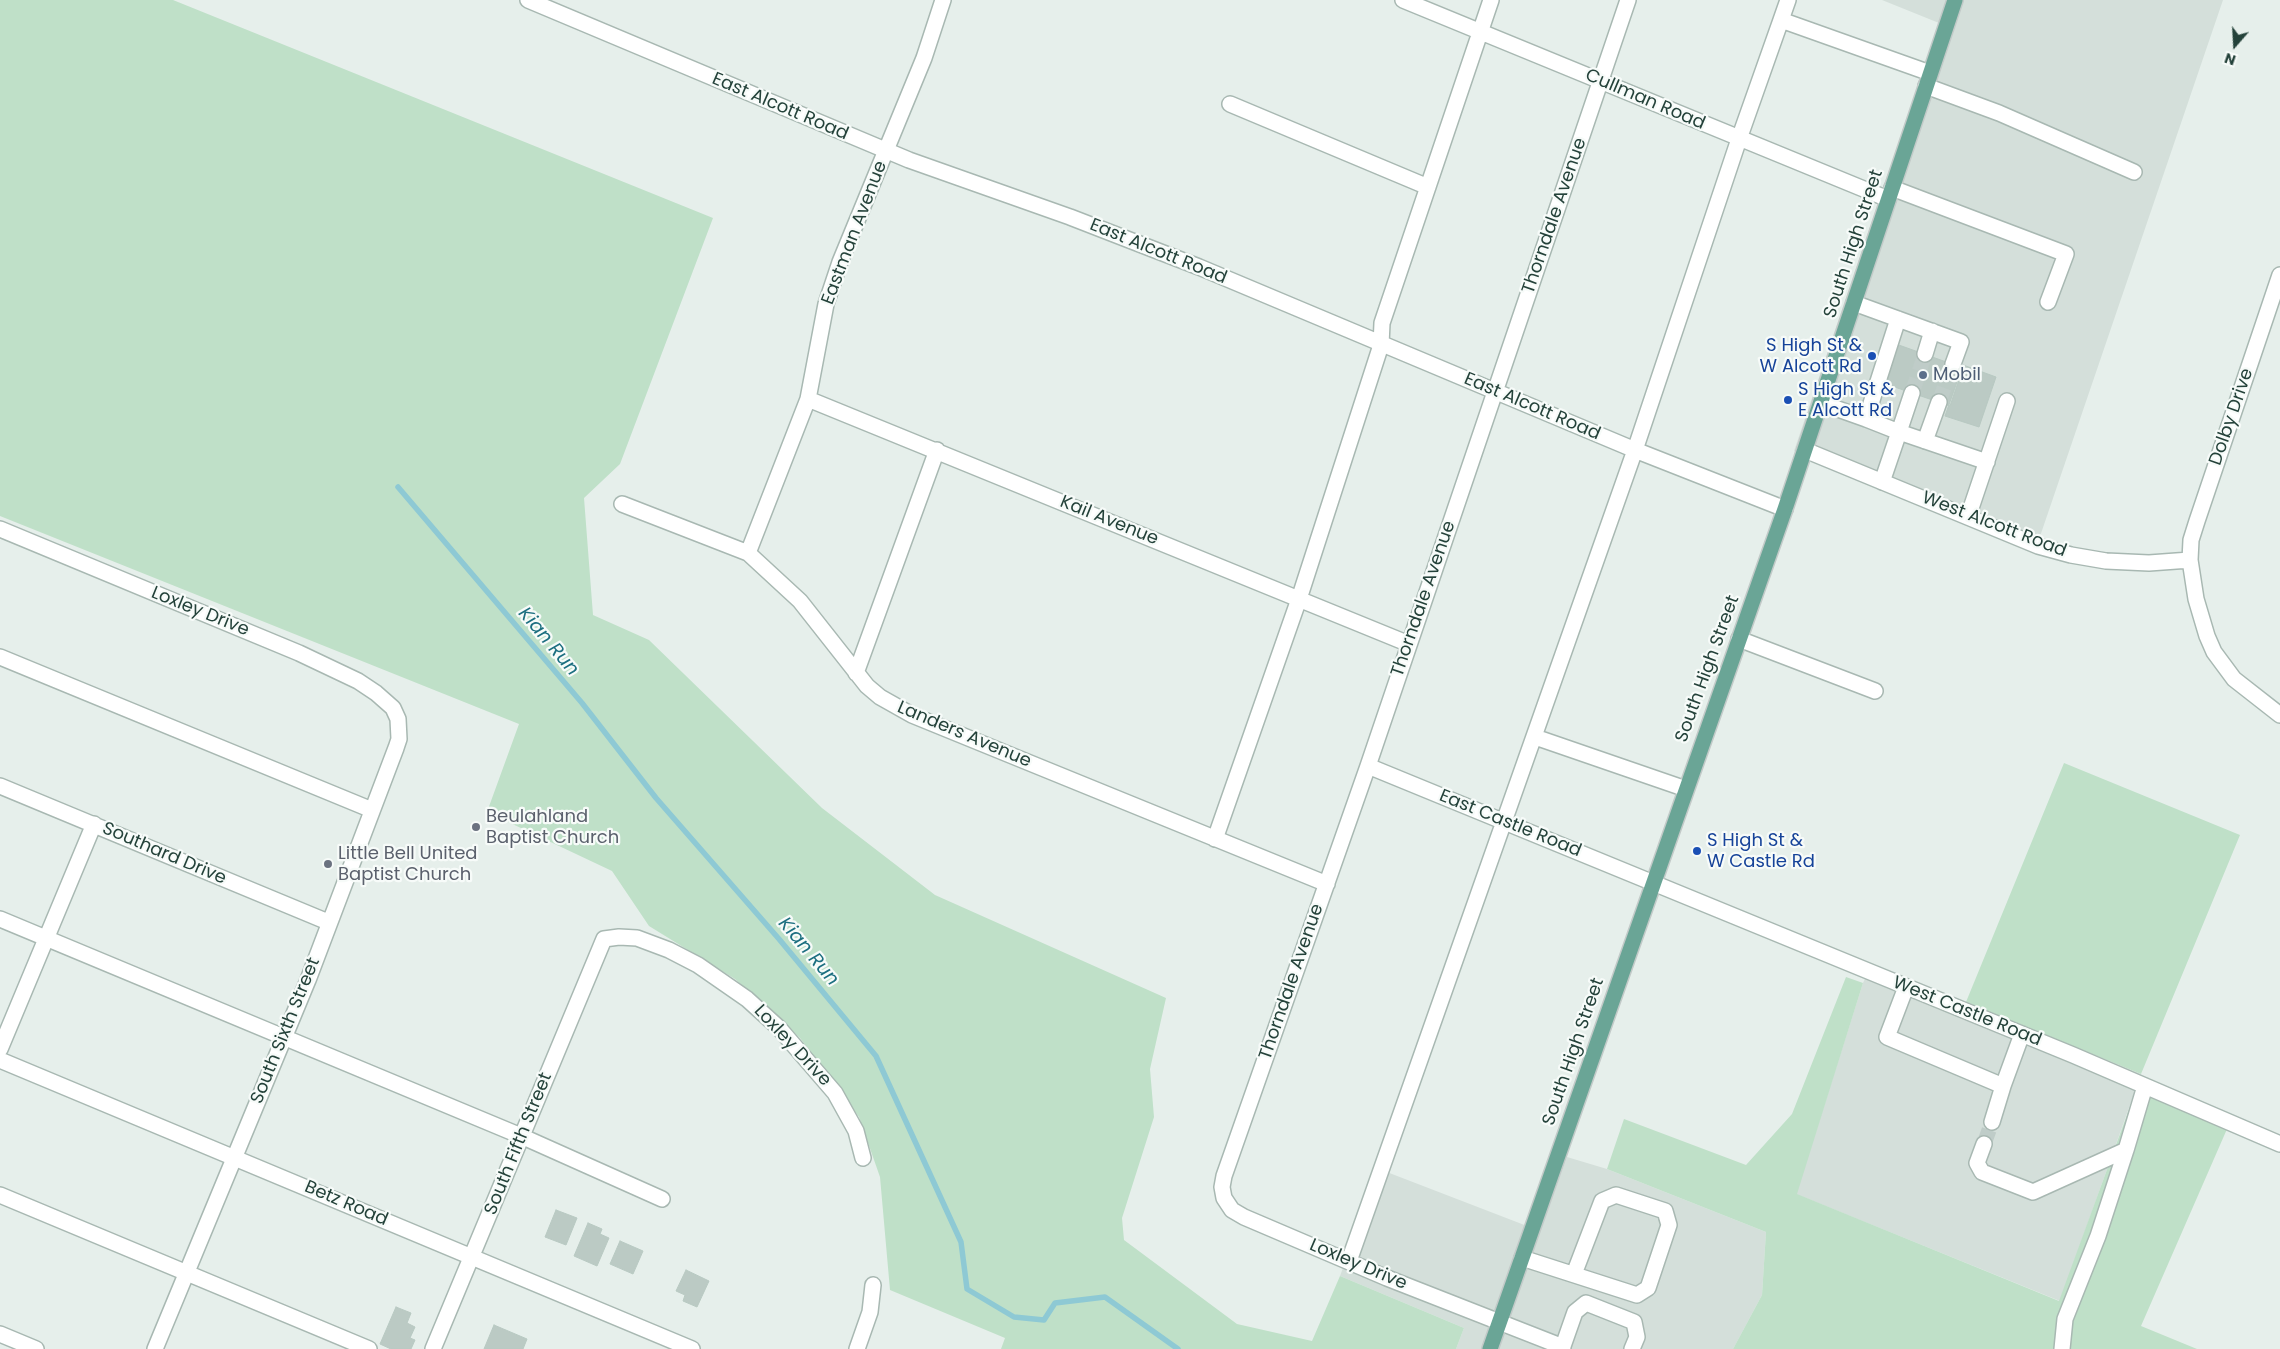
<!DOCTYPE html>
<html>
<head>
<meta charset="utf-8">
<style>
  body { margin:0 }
  #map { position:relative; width:2280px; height:1349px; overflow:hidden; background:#e6efeb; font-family:Poppins,sans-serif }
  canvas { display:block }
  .north { position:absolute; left:2210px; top:20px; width:50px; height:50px; -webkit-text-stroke:4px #f7fbf9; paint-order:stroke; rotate:199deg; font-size:14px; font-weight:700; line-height:20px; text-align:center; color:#24423a }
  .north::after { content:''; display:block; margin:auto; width:18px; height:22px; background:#24423a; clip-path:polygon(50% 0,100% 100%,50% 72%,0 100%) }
</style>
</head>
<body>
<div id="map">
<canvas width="2280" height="1349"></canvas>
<div class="north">N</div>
</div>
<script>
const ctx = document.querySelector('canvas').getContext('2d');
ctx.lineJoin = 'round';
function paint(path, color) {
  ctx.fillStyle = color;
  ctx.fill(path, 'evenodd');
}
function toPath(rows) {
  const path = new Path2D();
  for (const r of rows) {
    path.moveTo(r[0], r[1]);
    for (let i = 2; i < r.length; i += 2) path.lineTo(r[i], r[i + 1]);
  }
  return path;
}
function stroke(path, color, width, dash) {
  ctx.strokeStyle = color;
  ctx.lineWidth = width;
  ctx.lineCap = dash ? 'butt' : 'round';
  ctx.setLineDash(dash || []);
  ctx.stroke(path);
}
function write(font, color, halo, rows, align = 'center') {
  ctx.font = font + ' Poppins,sans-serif';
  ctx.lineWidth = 4.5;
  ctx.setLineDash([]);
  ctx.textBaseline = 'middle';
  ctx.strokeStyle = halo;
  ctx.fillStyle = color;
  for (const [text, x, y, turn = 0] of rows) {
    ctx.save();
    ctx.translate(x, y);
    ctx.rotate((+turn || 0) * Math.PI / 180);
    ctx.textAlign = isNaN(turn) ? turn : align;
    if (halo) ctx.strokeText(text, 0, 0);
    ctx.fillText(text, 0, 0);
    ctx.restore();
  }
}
paint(toPath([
  [1882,0,2223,0,2035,551,1794,451,1939,23],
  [1872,964,2141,1074,2060,1301,1796,1194,1863,983],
  [1567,1157,1607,1169,1766,1232,1762,1295,1733,1349,1456,1349,1464,1328,1340,1276,1379,1169,1540,1231]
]), '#d4dfda');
paint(toPath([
  [0,0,173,0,713,218,620,464,584,498,593,615,649,640,822,808,935,895,1166,998,1150,1069,1154,1117,1122,1218,1124,1240,1237,1324,1312,1341,1340,1276,1464,1328,1456,1349,1001,1349,1005,1338,890,1290,880,1177,859,1117,800,1038,735,979,649,926,612,871,487,812,519,724,0,516],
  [2064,763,2240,835,2141,1074,1966,1002],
  [1846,977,1863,983,1797,1194,2059,1301,2136,1090,2227,1129,2141,1326,2197,1349,1733,1349,1762,1295,1766,1232,1607,1169,1624,1119,1746,1165,1792,1114]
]), '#bfe0c8');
stroke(toPath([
  [398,487,582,703,656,798,779,939,876,1056,961,1242,967,1289,1014,1317,1044,1320,1055,1303,1105,1297,1178,1349]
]), '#8ec9d4', 5.5);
const building = toPath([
  [1896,344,1963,368,1950,406,1883,383,1896,344],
  [1963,365,1996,377,1979,427,1945,416,1963,365],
  [556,1210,577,1218,566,1245,545,1237,556,1210],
  [588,1223,602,1229,600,1234,609,1238,597,1266,574,1256,588,1223],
  [620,1241,643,1251,633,1274,610,1264,620,1241],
  [686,1270,709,1281,697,1307,683,1301,685,1295,676,1291,686,1270],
  [396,1307,411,1313,407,1323,415,1327,410,1338,415,1340,411,1349,391,1349,380,1344,396,1307],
  [494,1325,527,1339,523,1349,484,1349,494,1325]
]);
paint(building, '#bbcac4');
stroke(building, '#b8c9c2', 1);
stroke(toPath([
  [1912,393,1925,354],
  [1939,402,1953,364],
  [1984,1144,1992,1122]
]), '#bfccc8', 15, [15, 8]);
const minor = toPath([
  [528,0,909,160,1070,217,1199,267,1635,450,1785,509],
  [1403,0,1888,199],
  [1781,20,1788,0],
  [1926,86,1999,113,2134,172],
  [1230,104,1428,187],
  [1892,188,2066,254,2048,302],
  [2280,275,2197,521,2191,540,2190,560,2196,599,2207,636,2214,652,2234,679,2280,715],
  [1854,303,1961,342,1953,364],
  [1925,354,1932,331],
  [1912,393,1899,432,1987,462],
  [808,399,1409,644],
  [1821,403,1866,419,1898,319],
  [1866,419,1899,432,1882,482],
  [1925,441,1939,402],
  [1805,450,2038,546,2071,555,2106,561,2149,563,2190,560],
  [622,504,748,553,800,601,867,686,880,697,912,715,1327,884],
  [1968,517,2007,401],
  [0,529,299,653,358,681,376,693,393,708,398,719,399,739,396,748,308,980,155,1349],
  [748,553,808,399,826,304,840,262,924,58,943,0],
  [1739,639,1875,691],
  [0,657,372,810],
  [856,673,937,450],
  [1535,737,1686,789],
  [1368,766,2073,1055,2280,1144],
  [0,786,328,922],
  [1215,839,1299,599,1381,345,1382,323,1491,0],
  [0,919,521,1136,662,1199],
  [1906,987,1887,1037,2003,1086,2022,1034],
  [0,1049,94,824],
  [0,1060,692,1349],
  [1992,1122,2003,1086],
  [1984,1144,1977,1163,1982,1172,2033,1192,2126,1150,2145,1086],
  [0,1195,369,1349],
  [1522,1258,1637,1295,1648,1288,1669,1225,1665,1211,1616,1195,1602,1201,1574,1274],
  [1349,1261,1635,450,1739,139,1781,20,1930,73],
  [0,1334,36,1349],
  [1563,1347,1387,1278,1244,1217,1232,1210,1224,1198,1222,1187,1224,1176,1368,766,1628,0],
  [433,1349,604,939,619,937,637,938,669,950,698,965,747,999,779,1028,835,1093,856,1131,863,1158],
  [857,1349,870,1312,873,1285],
  [1562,1349,1575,1312,1586,1303,1634,1322,1637,1337,1632,1349],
  [2062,1349,2065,1319,2098,1236,2126,1150]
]);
const major = toPath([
  [1490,1349,1785,509,1955,0]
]);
stroke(minor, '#a8b8b2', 18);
stroke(major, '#c2cac8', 18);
stroke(minor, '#fff', 15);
stroke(major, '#6aa596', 15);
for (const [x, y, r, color] of [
  [1872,356,5,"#1a4fb4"],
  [1923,375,5,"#5c6f8a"],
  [1788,400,5,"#1a4fb4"],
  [476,827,5,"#6b7280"],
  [1697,851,5,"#1a4fb4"],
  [328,864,5,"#6b7280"]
]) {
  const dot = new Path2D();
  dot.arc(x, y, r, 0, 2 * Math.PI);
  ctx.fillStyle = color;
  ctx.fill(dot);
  stroke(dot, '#f7fbf9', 2);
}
write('18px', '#24423a', '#f7fbf9', [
  ["Cullman Road",1645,100,23],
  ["East Alcott Road",780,107,23],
  ["Thorndale Avenue",1555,216,-71],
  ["Eastman Avenue",855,233,-69],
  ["South High Street",1854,244,-72],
  ["East Alcott Road",1158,252,22],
  ["East Alcott Road",1532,407,23],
  ["Dolby Drive",2232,417,-71],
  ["Kail Avenue",1109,521,22],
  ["West Alcott Road",1994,525,21],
  ["Thorndale Avenue",1424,599,-71],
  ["Loxley Drive",200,612,22],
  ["South High Street",1708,669,-70],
  ["Landers Avenue",964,735,23],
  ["East Castle Road",1510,824,22],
  ["Southard Drive",164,854,23],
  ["Thorndale Avenue",1292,982,-71],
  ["West Castle Road",1967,1012,22],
  ["South Sixth Street",286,1031,-68],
  ["Loxley Drive",792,1046,47],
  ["South High Street",1574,1052,-71],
  ["South Fifth Street",519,1144,-68],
  ["Betz Road",346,1204,23],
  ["Loxley Drive",1358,1265,23]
]);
write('18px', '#164399', '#f7fbf9', [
  ["S High St &",1862,346,"right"],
  ["W Alcott Rd",1862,367,"right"],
  ["S High St &",1798,390],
  ["E Alcott Rd",1798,411],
  ["S High St &",1707,841],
  ["W Castle Rd",1707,862]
], 'left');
write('18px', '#4e5e75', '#f7fbf9', [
  ["Mobil",1933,375]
], 'left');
write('18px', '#5b616d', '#f7fbf9', [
  ["Beulahland",486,817],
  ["Baptist Church",486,838],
  ["Little Bell United",338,854],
  ["Baptist Church",338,875]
], 'left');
write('italic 19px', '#1c6f80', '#f7fbf9', [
  ["Kian Run",548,642,50],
  ["Kian Run",808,952,50]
]);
</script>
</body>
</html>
